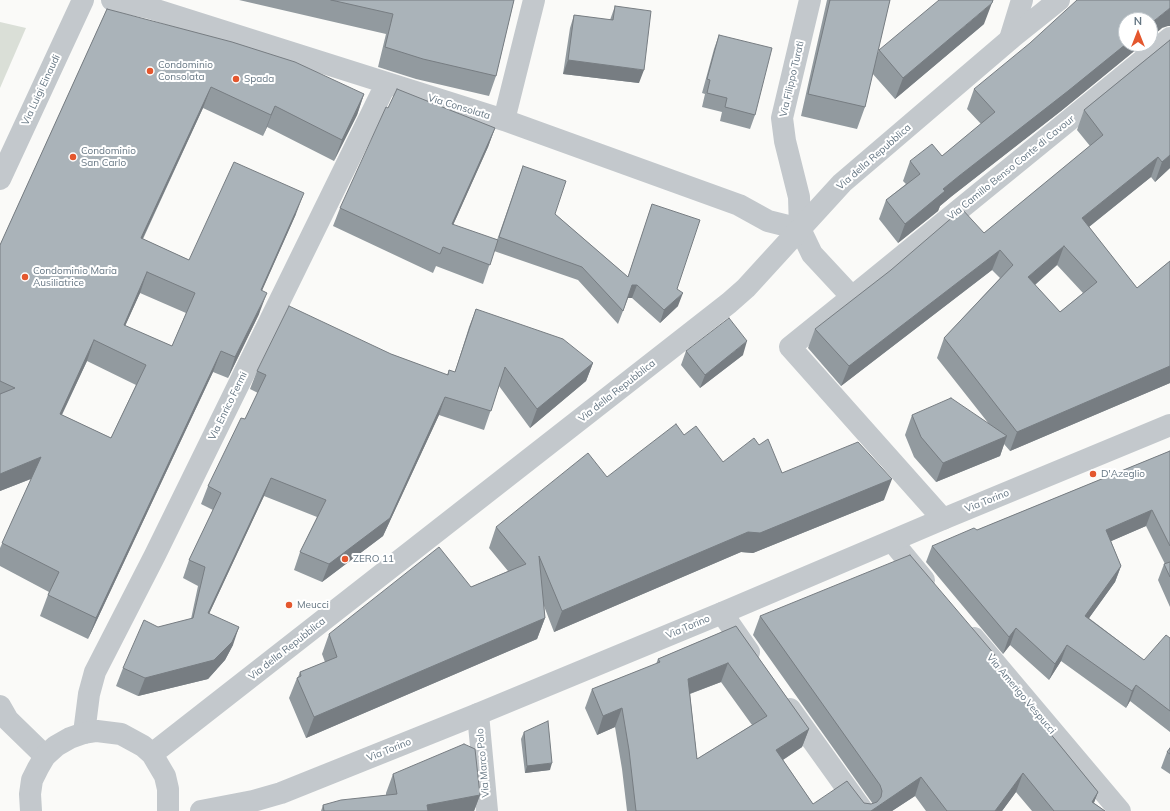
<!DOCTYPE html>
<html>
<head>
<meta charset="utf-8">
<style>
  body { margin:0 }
  #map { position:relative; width:1170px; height:811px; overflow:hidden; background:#fafaf8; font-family:Mulish,sans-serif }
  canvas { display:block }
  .north { position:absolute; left:1118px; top:12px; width:40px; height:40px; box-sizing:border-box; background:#fff; border:1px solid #c1c8cd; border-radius:50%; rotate:0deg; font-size:11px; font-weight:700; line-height:16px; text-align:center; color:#657683 }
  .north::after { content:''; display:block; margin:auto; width:14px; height:18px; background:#e4572e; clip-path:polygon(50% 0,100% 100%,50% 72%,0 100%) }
</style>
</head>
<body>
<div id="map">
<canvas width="1170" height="811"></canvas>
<div class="north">N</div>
</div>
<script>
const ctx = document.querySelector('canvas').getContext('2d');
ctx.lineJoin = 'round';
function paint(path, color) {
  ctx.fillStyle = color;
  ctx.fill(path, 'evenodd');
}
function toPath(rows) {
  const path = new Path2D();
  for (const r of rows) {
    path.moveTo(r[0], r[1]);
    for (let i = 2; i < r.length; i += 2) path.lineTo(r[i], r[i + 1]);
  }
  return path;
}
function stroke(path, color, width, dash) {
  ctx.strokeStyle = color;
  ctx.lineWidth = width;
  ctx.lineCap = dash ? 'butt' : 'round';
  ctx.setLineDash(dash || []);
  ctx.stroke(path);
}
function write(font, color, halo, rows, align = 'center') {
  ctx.font = font + ' Mulish,sans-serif';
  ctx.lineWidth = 4;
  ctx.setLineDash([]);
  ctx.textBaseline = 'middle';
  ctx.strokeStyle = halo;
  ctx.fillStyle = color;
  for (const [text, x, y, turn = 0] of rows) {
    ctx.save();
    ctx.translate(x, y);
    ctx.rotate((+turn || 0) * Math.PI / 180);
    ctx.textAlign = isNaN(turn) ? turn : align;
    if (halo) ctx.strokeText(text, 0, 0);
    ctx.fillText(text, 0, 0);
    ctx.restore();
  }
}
paint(toPath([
  [0,22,26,28,0,88]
]), '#dadfd7');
stroke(toPath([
  [112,0,150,8,504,120,739,205,768,221,800,229],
  [810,0,782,118,785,141,799,197,800,229,812,254,852,297,790,347,943,519],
  [1010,39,1022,0],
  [504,120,534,0],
  [0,179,83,0],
  [852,297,1170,38],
  [892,541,924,580],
  [722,613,749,652],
  [974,638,1120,811],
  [0,706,8,720,45,756],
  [790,709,863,811],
  [478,714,487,811],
  [84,733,89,694,95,672,155,555,386,84]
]), '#c3c8cc', 22);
stroke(toPath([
  [152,754,729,303,746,288,842,183,1014,36,1059,0],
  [31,811,30,794,32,780,38,768,45,756,56,746,70,738,84,733,97,731,121,734,143,746,152,754,165,776,168,789,168,811],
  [201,811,253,801,281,793,478,714,722,613,943,519,1170,425]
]), '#c3c8cc', 22);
paint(toPath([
  [239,0,514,0,496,76,489,96,416,79,378,67,386,34],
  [827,0,890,0,876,57,879,50,984,24,895,99,872,73,865,107,857,129,801,116],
  [615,6,639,83,563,74,570,28,574,15,610,20],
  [107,9,364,94,357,115,334,161,267,127,263,136,203,108,143,239,189,260,296,214,262,290,259,314,228,378,213,372,88,639,40,616,49,592,0,566,0,548,31,479,0,491,0,245],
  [140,293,186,313,172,346,125,326],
  [87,361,136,385,111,438,62,415],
  [1168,26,1162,28,1061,111,952,196,940,206,938,211,898,243,879,219,886,200,906,184,903,181,910,161,942,156,981,124,967,109,974,89],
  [719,35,755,115,750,129,720,121,722,112,702,107,705,94,702,93,714,49],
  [1170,40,1170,168,1155,182,1151,177,1089,227,1137,288,1170,261,1170,383,1010,451,1004,444,1000,456,936,482,914,457,905,435,912,415,989,424,937,358,944,338,1000,278,992,270,841,386,808,348,815,329,984,233,1090,146,1077,130,1084,110],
  [1057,265,1083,293,1060,312,1035,285],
  [495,128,488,147,453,225,497,240,523,166,555,214,628,277,652,204,677,289,678,306,660,323,632,298,628,298,618,324,578,280,494,251,483,284,436,266,433,273,333,226,340,208],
  [476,309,593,363,586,381,530,428,499,386,484,430,439,415,383,536,322,582,294,570,300,552,317,517,264,496,209,614,233,645,225,660,208,679,138,696,116,686,123,668,158,627,191,619,198,586,183,578,189,560,213,510,201,504,208,486,245,419,258,393,250,389,257,371,391,354,447,375,449,370,455,372,469,327],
  [686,351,743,355,700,388,681,365],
  [684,435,723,462,759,445,782,473,884,500,753,553,741,552,554,632,544,606,545,618,537,639,306,738,289,698,297,678,298,677,300,672,325,662,322,654,329,634,471,587,508,571,489,548,496,527,607,477],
  [1170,451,1170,607,1158,580,1164,564,1165,564,1146,526,1111,541,1121,566,1115,582,1089,618,1144,660,1170,638,1170,732,1130,701,1126,708,1061,661,1049,680,1010,645,1003,654,926,562,932,546,977,530],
  [760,616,992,662,1098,792,1094,803,1105,811,1032,811,1016,792,1002,811,926,811,915,796,892,811,627,811,622,769,615,727,597,735,585,708,592,689,656,664,658,659,736,626,809,729,802,747,783,760,813,804,864,803,871,804,873,804,753,635],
  [721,682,752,725,697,759,690,694],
  [524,732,550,770,525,773,521,739],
  [1170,748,1170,774,1161,768,1167,752],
  [393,774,480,795,474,811,321,811,323,805,386,795,386,793]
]), '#929a9f');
paint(toPath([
  [992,3,984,24,895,99,903,78],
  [1170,8,1170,26,1168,26,1162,28,1150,38,1150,24],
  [1126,44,1143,44,1061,111,952,196,940,206,938,211,898,243,905,224,943,189,959,176],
  [568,60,644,70,639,83,563,74],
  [211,87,203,108,133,259,141,238],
  [364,94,357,115,334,161,342,140],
  [275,106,267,127,263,136,271,115],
  [495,128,488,147,445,243,452,224],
  [1170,155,1170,168,1155,182,1162,162],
  [1158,157,1151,177,1075,238,1082,218],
  [304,193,296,214,253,311,261,290],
  [1064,246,1057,265,1021,297,1028,277],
  [1000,250,992,270,841,386,849,366],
  [147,272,140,293,116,346,124,325],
  [632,285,637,285,632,298,627,298],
  [267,293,259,314,228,378,235,357],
  [683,293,678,306,660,323,664,310],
  [94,340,87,361,52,435,60,414],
  [747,341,743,355,700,388,705,375],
  [221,351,213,372,88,639,96,618],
  [593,363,586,381,530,428,537,409],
  [1170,366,1170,383,1010,451,1017,432],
  [445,397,439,415,383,536,322,582,329,564],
  [1007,436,1000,456,936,482,943,463],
  [41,457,33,478,0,491,0,474],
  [271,478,264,496,201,631,208,613],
  [892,479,884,500,753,553,741,552,554,632,562,611,748,532],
  [1152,510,1146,526,1100,546,1106,530],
  [1121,566,1115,582,1079,632,1085,616],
  [545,618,537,639,306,738,314,717],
  [239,627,233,645,225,660,208,679,138,696,145,678],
  [1016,628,1010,645,1003,654,1009,637],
  [1067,645,1061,661,1049,680,1055,664],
  [995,655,988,674,991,661],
  [728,663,721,682,681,697,688,679],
  [1136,685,1130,701,1126,708,1132,691],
  [622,708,615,727,597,735,603,716],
  [809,729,802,747,769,769,776,750],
  [552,763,550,770,525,773,527,766],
  [1023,773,1016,792,1002,811,995,811],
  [921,777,915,796,892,811,871,811],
  [1098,792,1091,810,1092,802],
  [480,795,474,811,425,811,427,805]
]), '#777d82');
const building = toPath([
  [331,0,514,0,496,76,423,59,385,47,393,14,331,0],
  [830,0,890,0,865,107,808,94,830,0],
  [939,0,993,0,992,3,903,78,879,50,939,0],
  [1077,0,1170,0,1170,8,1150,24,1150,20,1126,20,1126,44,1068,91,959,176,943,189,945,191,905,224,886,200,920,174,910,161,932,144,942,156,995,112,974,89,1030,43,1077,0],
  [615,6,651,11,644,70,568,60,574,15,613,20,615,6],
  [107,9,232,42,295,62,364,94,342,140,275,106,271,115,211,87,141,238,189,260,234,162,304,193,261,290,267,293,235,357,221,351,96,618,48,595,59,572,2,543,41,457,0,474,0,394,15,388,0,381,0,245,107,9],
  [147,272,195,293,172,346,124,325,147,272],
  [94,340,146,365,111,438,60,414,94,340],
  [719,35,772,48,755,115,725,107,727,98,707,93,710,80,707,79,719,35],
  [1170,40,1170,155,1162,162,1158,157,1082,218,1137,288,1170,261,1170,366,1017,432,944,338,1013,265,1000,250,849,366,815,329,891,270,962,209,984,233,1103,135,1084,110,1170,40],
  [1064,246,1097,282,1060,312,1028,277,1064,246],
  [397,89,495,128,452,224,498,240,490,265,443,247,440,254,340,208,386,107,388,108,397,89],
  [523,166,566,181,555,214,628,277,652,204,700,220,677,289,683,293,664,310,637,285,632,285,623,311,582,267,499,237,523,166],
  [289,306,391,354,448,375,449,370,455,372,476,309,563,339,593,363,537,409,505,367,491,411,445,397,390,518,329,564,300,552,326,500,271,478,208,613,239,627,232,642,214,660,145,678,123,668,144,620,158,627,193,618,205,567,189,560,221,493,208,486,241,418,245,419,266,375,257,371,289,306],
  [729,318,747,341,705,375,686,351,729,318],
  [951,398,1007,436,943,463,921,437,912,415,951,398],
  [676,424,684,435,696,426,723,462,754,438,759,445,768,439,782,473,858,442,892,479,760,533,748,532,562,611,539,556,545,618,314,717,297,678,301,676,300,672,337,657,329,634,439,547,471,587,526,564,496,527,588,453,607,477,676,424],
  [1170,451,1170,546,1152,510,1106,530,1121,566,1085,616,1144,660,1166,635,1170,638,1170,711,1136,685,1132,691,1067,645,1055,664,1016,628,1009,637,932,546,974,528,977,530,1170,451],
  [910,555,995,655,991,661,1098,792,1092,802,1105,811,1054,811,1023,773,995,811,947,811,921,777,871,811,636,811,629,750,622,708,603,716,592,689,660,662,658,659,736,626,809,729,776,750,813,804,847,781,864,803,871,804,877,802,881,797,882,791,880,785,760,616,910,555],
  [728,663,767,716,697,759,688,679,728,663],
  [1170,562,1170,577,1164,564,1170,562],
  [548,721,552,763,527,766,524,732,548,721],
  [464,744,475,749,480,795,427,805,428,811,324,811,323,805,341,800,397,794,393,774,464,744],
  [1170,748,1170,754,1167,752,1170,748]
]);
paint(building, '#aab3b9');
stroke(building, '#777d82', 1);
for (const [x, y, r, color] of [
  [150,71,4,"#e4572e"],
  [236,79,4,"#e4572e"],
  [73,157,4,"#e4572e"],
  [25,277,4,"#e4572e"],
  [1093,474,4,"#e4572e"],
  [345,559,4,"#e4572e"],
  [289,605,4,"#e4572e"]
]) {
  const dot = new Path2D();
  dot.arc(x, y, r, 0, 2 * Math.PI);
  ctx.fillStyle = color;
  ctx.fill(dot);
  stroke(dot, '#fff', 1.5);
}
write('10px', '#657683', '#fff', [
  ["Condominio",158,65],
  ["Consolata",158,77],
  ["Spada",244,79],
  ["Condominio",81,151],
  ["San Carlo",81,163],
  ["Condominio Maria",33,271],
  ["Ausiliatrice",33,283],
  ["D'Azeglio",1101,474],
  ["ZERO 11",353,559],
  ["Meucci",297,605]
], 'left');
write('10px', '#657683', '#fff', [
  ["Via Filippo Turati",792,79,-77],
  ["Via Luigi Einaudi",41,90,-65],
  ["Via Consolata",459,107,17],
  ["Via della Repubblica",874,157,-41],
  ["Via Camillo Benso Conte di Cavour",1011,168,-39],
  ["Via della Repubblica",617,391,-38],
  ["Via Enrico Fermi",228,406,-64],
  ["Via Torino",987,501,-22],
  ["Via Torino",688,627,-23],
  ["Via della Repubblica",287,649,-38],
  ["Via Amerigo Vespucci",1021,694,50],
  ["Via Torino",389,750,-22],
  ["Via Marco Polo",483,763,-95]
]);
</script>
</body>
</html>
